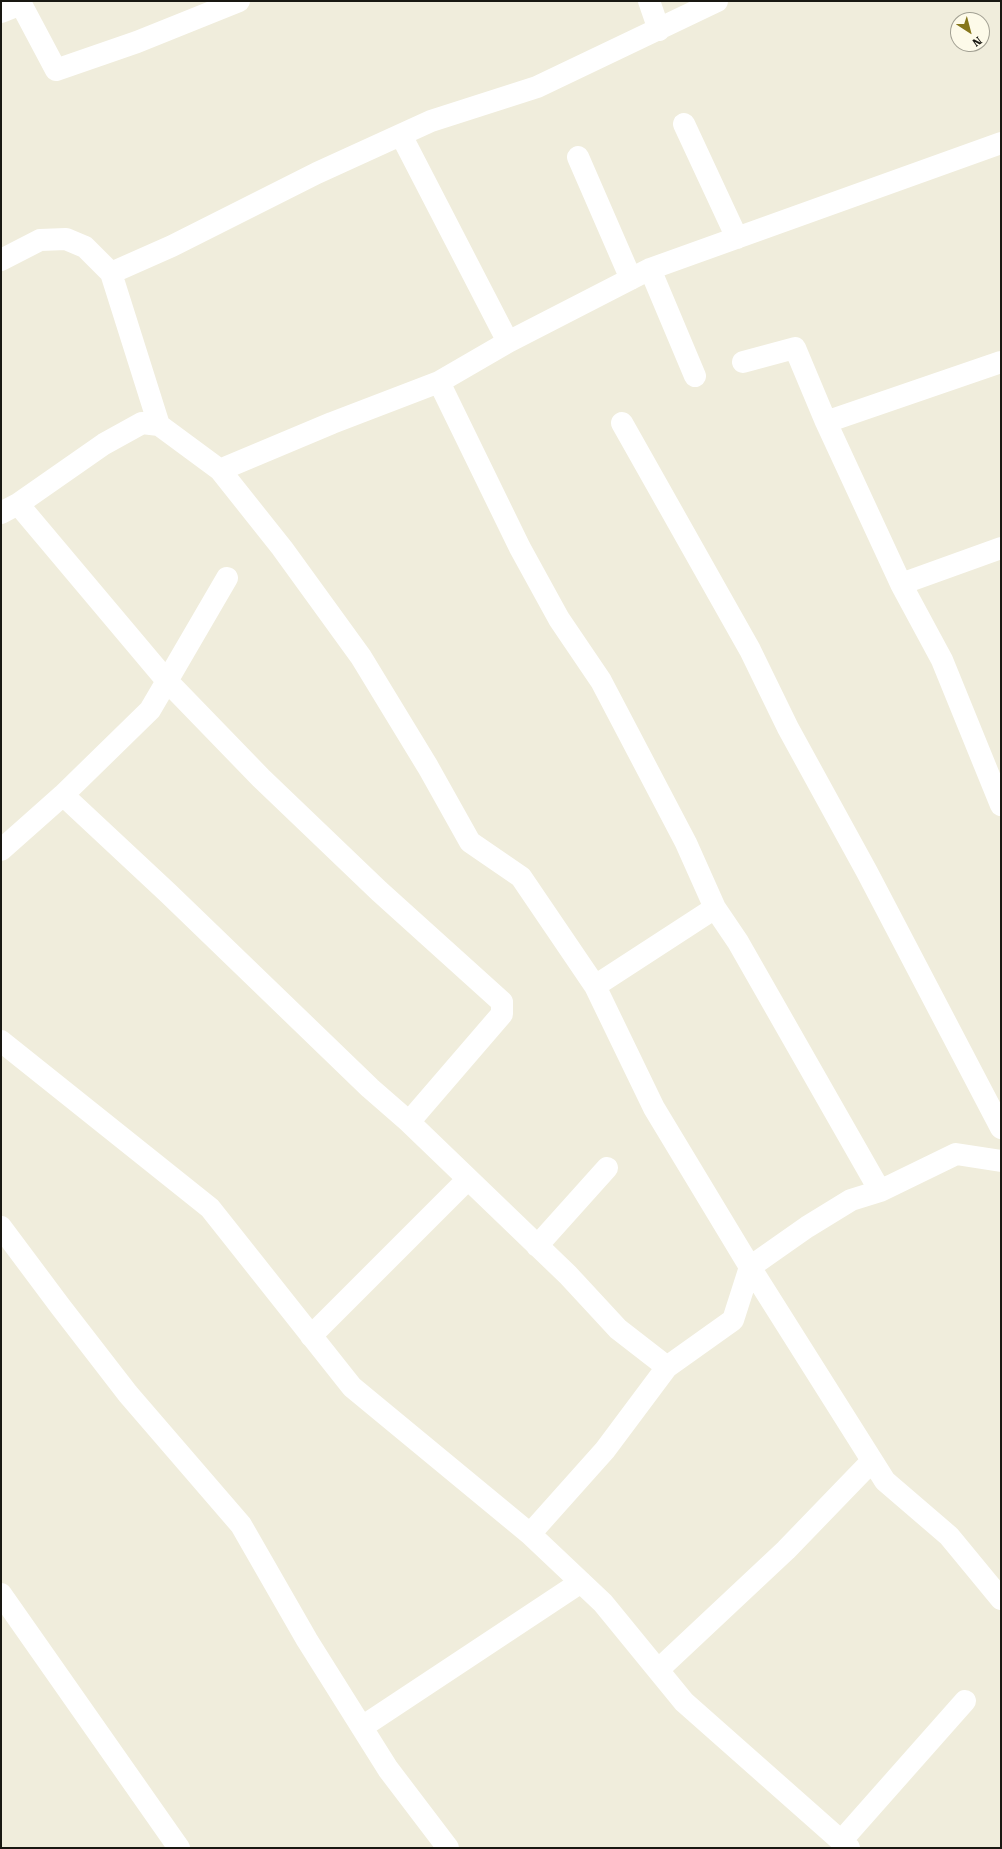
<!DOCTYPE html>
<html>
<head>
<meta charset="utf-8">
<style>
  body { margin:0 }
  #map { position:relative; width:1002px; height:1849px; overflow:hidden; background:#f0eddc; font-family:"Roboto Serif",serif }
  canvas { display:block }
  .frame { position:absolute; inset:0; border:2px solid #191812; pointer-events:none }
  .north { position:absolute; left:950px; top:12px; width:40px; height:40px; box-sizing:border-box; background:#fdfae9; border:1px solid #a2a093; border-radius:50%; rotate:144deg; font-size:11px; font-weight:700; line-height:16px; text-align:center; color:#191812 }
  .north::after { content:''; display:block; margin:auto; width:14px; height:18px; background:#86761a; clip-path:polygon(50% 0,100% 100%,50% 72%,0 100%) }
</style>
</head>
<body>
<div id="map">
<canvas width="1002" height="1849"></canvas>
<div class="frame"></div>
<div class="north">N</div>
</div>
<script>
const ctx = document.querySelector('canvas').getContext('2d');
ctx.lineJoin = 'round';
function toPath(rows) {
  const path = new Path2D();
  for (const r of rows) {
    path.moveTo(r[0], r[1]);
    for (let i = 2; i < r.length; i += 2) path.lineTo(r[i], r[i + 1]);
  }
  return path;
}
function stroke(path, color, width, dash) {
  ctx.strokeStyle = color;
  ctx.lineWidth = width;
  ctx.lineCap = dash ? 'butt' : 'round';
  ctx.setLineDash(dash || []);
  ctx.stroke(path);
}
stroke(toPath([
  [649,1,659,30],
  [1,12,21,4,56,70,137,42,239,1],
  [684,124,737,238],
  [401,135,508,342],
  [578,157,631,279],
  [1,260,40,240,66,239,85,247,111,273,172,246,317,173,431,121,537,87,717,1],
  [650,269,695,376],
  [111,273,159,425],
  [743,362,795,348,826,422,901,584,942,660,1001,805],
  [439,382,520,548,559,619,601,681,686,843,715,908,738,942,880,1191],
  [826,422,1001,362],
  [622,423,750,650,788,728,867,872,1001,1128],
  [220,470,282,548,361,657,428,767,470,842,521,877,595,986,654,1108,750,1267,807,1227,851,1200,880,1191,956,1154,1001,1161],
  [18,504,167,681,150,710,63,795],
  [1,513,18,504,104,444,142,423,159,425,220,470,332,423,439,382,508,342,650,269,1001,143],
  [227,578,167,681,261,778,379,891,502,1002,502,1014,409,1122],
  [901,584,1001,548],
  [1,850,63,795,168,893,370,1088,409,1122,568,1275,618,1329,667,1367],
  [595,986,715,908],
  [1,1041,210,1208,352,1387,530,1534,603,1603,684,1702,849,1848],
  [1,1227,60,1306,128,1394,241,1525,307,1640,388,1769,448,1848],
  [537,1246,607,1168],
  [311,1336,468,1179],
  [530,1534,605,1450,667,1367,733,1320,750,1267,885,1481,949,1536,1001,1599],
  [1,1594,179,1848],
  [658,1670,786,1550,872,1461],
  [362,1727,581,1582],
  [842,1840,965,1701]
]), '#fff', 22);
</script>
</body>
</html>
